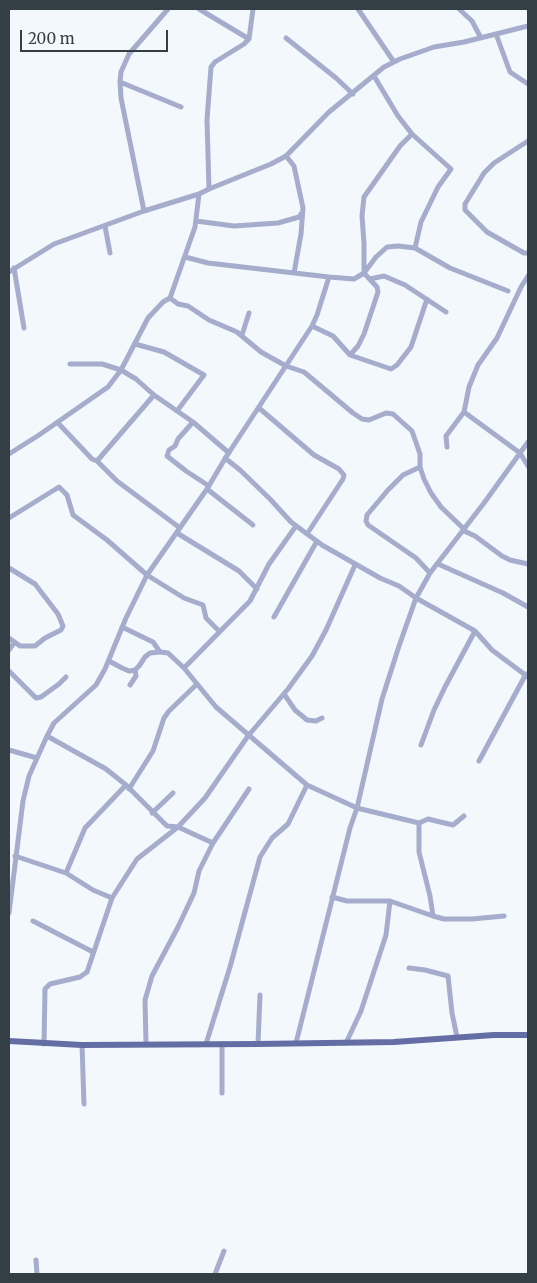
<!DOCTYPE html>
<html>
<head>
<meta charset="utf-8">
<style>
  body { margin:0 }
  #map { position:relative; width:537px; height:1283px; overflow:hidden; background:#f3f8fc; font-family:Merriweather,serif }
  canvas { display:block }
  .frame { position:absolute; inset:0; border:10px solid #343e45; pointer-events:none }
  .scale { position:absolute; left:20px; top:30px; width:148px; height:22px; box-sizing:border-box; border:2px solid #343e45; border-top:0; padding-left:6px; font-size:15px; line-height:18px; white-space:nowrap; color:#343e45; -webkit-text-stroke:4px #f3f8fc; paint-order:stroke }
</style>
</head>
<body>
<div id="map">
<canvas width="537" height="1283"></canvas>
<div class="frame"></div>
<div class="scale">200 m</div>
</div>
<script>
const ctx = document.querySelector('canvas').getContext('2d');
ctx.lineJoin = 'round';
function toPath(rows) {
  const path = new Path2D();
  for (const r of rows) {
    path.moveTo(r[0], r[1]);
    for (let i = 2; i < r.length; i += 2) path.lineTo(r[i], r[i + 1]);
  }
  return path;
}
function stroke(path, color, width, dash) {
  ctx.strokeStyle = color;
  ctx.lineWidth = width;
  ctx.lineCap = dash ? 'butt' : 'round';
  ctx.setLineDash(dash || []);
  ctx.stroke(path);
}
stroke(toPath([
  [199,9,249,39],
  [358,9,394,62],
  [459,9,472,21,481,38],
  [496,34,510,72,528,84],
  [286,38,336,78,353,94],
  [374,76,398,116,412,134,451,169,438,187,421,222,415,248],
  [120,82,181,107],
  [412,134,400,146,364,197,362,216,364,243,364,273,376,257,387,247,398,246,415,248,450,268,508,291],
  [528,141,494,163,484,173,465,204,465,210,487,232,524,253,528,253],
  [286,156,294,166,303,208,301,234,294,273],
  [209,189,207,120,211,67,215,62,244,44,249,39,253,9],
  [144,211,121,98,120,82,121,72,129,54,168,9],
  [196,221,234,226,278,223,299,217,301,214],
  [105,226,110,253],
  [185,257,208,263,329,277,354,279,364,273,377,287,378,292,364,334,358,346,350,355],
  [14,268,24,328],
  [9,272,54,244,144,211,199,194,209,189,271,164,286,156,329,112,384,67,400,59,434,47,464,42,528,26],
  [370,279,384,276,405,285,446,312],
  [170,298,178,304,188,306,209,320,237,332,261,352,286,366,304,372,353,413,362,419,369,420,386,413,393,414,412,431,420,454,420,467,424,479,431,493,441,507,465,530],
  [312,326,333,336,350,355,391,369,397,365,411,347,427,299],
  [242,335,249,313],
  [135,344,164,352,204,375,177,411],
  [70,364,102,364,121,370,136,379,154,395,193,422,229,453],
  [259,408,314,455,339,469,344,475,343,479,307,534],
  [464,412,520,453,528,466],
  [193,422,178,439,175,446,169,450,167,456,186,471,209,486],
  [58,423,92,459,97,461,117,481,180,528],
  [447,447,446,436,464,412,469,387,478,365,497,338,521,287,528,276],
  [9,454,39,435,108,387,121,370,148,318,163,302,170,298,195,227,199,194],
  [225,458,240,470,270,499,291,522,322,545,380,578,399,586,416,598,475,631,492,650,528,677],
  [97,461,154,395],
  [420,467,403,475,388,490,367,515,366,521,368,525,416,558,430,573],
  [207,489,253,525],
  [9,518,59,487,67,495,73,515,107,540,147,575,184,598,203,605,206,618,219,631],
  [296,526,269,564,250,601,184,668,216,707,307,785,357,808,419,823,428,819,453,825,464,816],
  [464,531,475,536,502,556,510,560,528,564],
  [177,533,239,571,257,589],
  [438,564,503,593,528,607],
  [9,568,35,584,58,614,63,626,61,630,45,638,35,646,20,646,9,638],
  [274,617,317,541],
  [122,627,153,642,160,652],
  [9,650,14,643],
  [109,661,122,668,129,671,135,670,139,666,145,657,150,653,160,652,168,653,184,668],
  [9,671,36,698,41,697,59,684,66,677],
  [130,685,136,676,135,670],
  [284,694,295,710,307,720,316,721,322,718],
  [47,736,106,769,126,785,167,826,178,827,213,843],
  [421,745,434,710,445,687,475,631],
  [9,750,37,758],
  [479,761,526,674],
  [129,789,153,751,164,718,169,711,196,685],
  [152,813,173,793],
  [15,856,66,873,93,890,112,898],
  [66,873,85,828,126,785],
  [332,897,347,901,390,901,433,916,430,896,419,852,419,823],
  [9,913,23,801,29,776,47,736,54,723,96,685,105,669,126,618,147,575,207,489,226,457,312,326,317,315,329,277],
  [433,916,444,919,472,919,504,916],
  [33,921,93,952],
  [409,968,425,970,448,976,452,1013,457,1037],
  [146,1043,145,1000,152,976,178,927,194,893,199,871,213,843,249,789],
  [296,1043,350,828,357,808,382,699,399,646,416,598,430,573,484,503,528,442],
  [346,1043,361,1011,386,935,390,901],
  [44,1044,45,989,50,984,80,977,87,972,112,898,137,859,178,827,205,798,248,736,288,689,312,656,326,630,355,565],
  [206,1044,230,967,260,857,272,838,288,824,307,785],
  [258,1044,260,995],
  [82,1045,84,1104],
  [222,1093,222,1044],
  [36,1260,37,1274],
  [215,1274,224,1251]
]), '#a6adcc', 5);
stroke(toPath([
  [9,1041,82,1045,258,1044,394,1042,494,1035,528,1035]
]), '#646ea5', 6);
</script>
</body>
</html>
